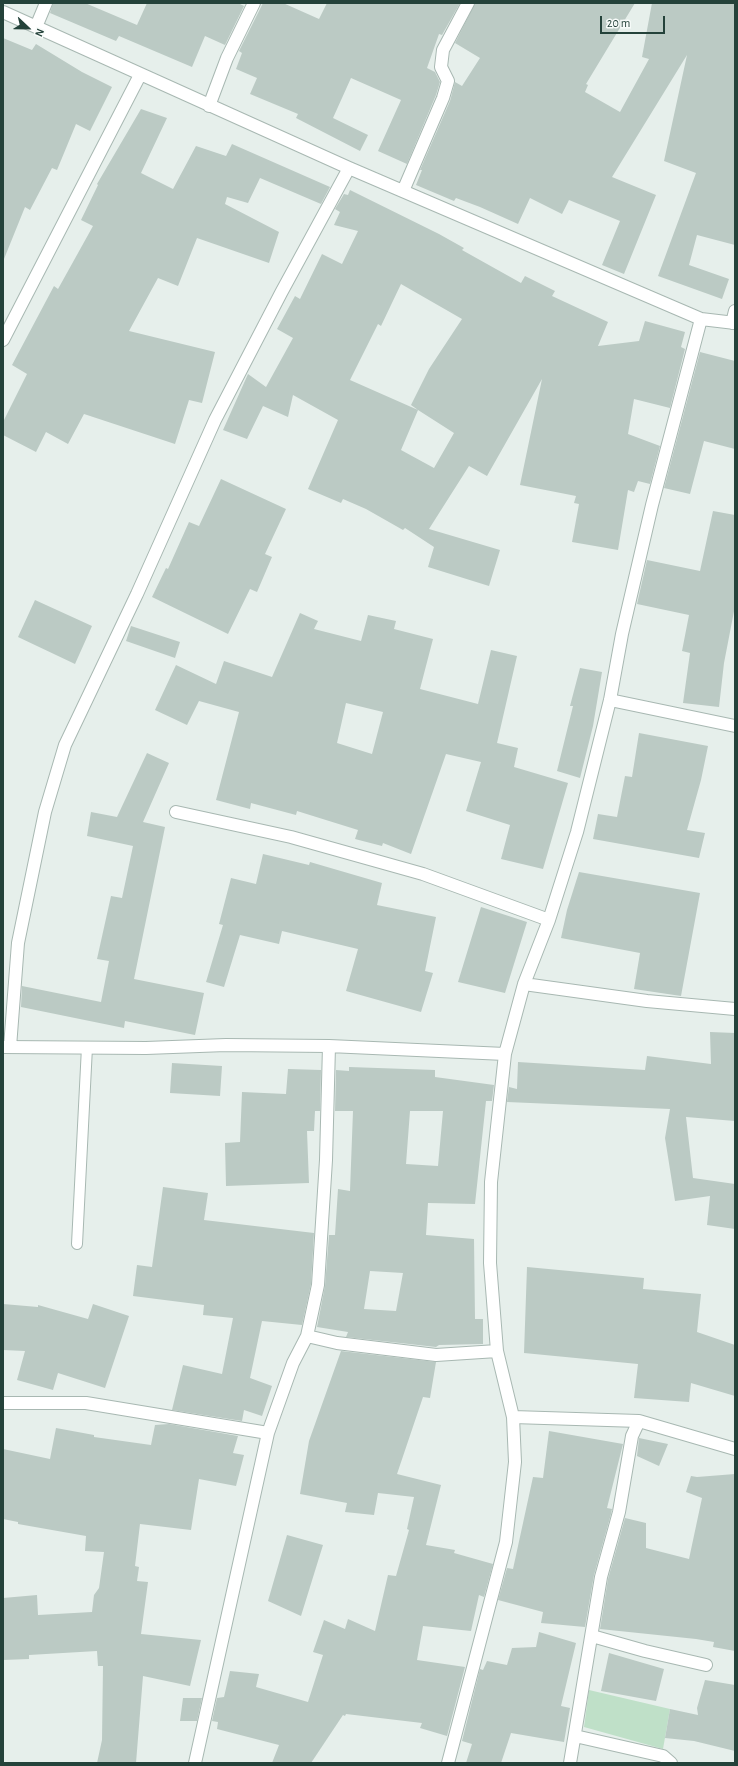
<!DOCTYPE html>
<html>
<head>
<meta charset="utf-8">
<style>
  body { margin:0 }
  #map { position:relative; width:738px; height:1766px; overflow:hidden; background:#e6efeb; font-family:"Alegreya Sans",sans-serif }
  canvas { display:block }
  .frame { position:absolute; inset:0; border:4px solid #24423a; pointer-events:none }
  .north { position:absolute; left:8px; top:8px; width:40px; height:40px; -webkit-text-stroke:3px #f7fbf9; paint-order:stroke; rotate:112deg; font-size:11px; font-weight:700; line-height:16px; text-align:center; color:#24423a }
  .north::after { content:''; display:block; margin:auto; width:14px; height:18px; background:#24423a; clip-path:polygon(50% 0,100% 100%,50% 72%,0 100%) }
  .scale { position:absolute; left:600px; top:16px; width:65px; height:18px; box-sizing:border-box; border:2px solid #24423a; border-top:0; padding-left:5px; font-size:12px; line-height:14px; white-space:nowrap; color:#24423a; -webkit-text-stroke:3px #f7fbf9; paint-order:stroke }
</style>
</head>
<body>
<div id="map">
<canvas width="738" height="1766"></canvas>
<div class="frame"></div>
<div class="north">N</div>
<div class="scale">20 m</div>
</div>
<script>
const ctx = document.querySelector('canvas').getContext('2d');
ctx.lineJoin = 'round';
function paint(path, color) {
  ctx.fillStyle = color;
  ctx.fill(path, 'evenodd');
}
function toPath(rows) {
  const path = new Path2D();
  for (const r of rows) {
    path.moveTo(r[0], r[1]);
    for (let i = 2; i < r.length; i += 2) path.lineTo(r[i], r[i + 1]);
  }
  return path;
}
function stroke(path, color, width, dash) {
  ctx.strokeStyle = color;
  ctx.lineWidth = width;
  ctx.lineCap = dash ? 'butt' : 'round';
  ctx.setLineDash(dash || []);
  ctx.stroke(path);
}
paint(toPath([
  [589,1690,670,1709,663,1749,584,1727]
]), '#bfe0c8');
paint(toPath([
  [53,3,85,3,137,25,147,3,238,3,244,6,225,45,205,36,192,67,119,36,116,41,50,13],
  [263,3,283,3,319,19,327,3,460,3,442,35,439,34,427,68,435,72,440,82,436,95,407,164,378,151,401,100,351,78,333,118,368,135,360,151,296,118,298,114,250,94,257,78,236,69,242,53,239,51],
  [475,3,635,3,586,84,588,85,585,92,620,112,649,59,642,57,652,3,735,3,735,245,697,235,689,265,729,279,722,299,658,276,696,173,664,161,687,55,612,177,656,195,624,274,602,265,620,221,569,200,562,214,530,198,518,224,480,207,456,198,454,201,416,185,422,170,420,170,450,101,455,82,462,86,480,58,455,43],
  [3,38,32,50,36,44,82,72,112,87,90,131,76,124,57,170,52,168,30,210,25,207,4,259],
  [141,109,167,118,141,173,173,189,196,146,226,156,232,144,330,187,321,204,260,178,248,203,227,197,225,204,279,232,269,263,197,238,178,286,158,278,129,331,215,352,202,403,189,400,175,444,84,414,68,444,46,432,36,452,3,435,3,422,27,374,12,365,54,286,58,289,93,226,81,220,98,185,97,184],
  [350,190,439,234,464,248,462,250,521,283,525,276,555,291,552,296,608,322,598,346,639,341,645,321,685,332,681,347,685,349,670,408,634,399,628,434,660,446,650,484,638,481,634,492,628,490,618,550,572,542,579,504,574,503,576,496,520,485,542,379,487,476,469,466,429,529,500,550,489,586,428,567,434,547,405,528,403,530,366,509,343,499,341,503,308,489,338,420,293,395,288,417,263,406,247,439,223,430,248,374,266,387,293,338,277,329,295,296,300,299,322,254,342,264,358,231,334,225,340,212,335,209,344,194,348,195],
  [401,284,462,319,429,369,411,405,418,410,350,380,378,324,381,326],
  [418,410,454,433,434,468,401,450],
  [700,352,735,361,735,449,704,441,690,494,664,488],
  [221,479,286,509,265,554,272,557,257,592,250,589,228,634,152,597,166,568,168,569,189,522,199,526],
  [713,511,735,515,735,606,724,663,719,707,683,703,690,653,682,651,689,615,637,604,647,560,700,571],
  [35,600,92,626,75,664,18,637],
  [300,613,318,621,314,629,361,641,368,615,396,621,394,629,433,639,420,689,478,704,491,650,517,656,497,743,518,748,514,767,568,783,543,869,501,859,510,825,466,811,481,762,446,754,411,854,383,843,382,846,355,839,358,830,297,811,296,815,251,803,250,809,216,800,239,712,199,701,187,725,155,710,176,665,216,684,224,661,272,677],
  [346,703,383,712,372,754,337,743],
  [131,626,180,642,175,658,126,641],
  [580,668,602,672,593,726,580,778,557,771,573,706,570,706],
  [639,733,708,746,701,780,687,830,705,833,699,858,593,839,598,814,617,817,625,776,632,777],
  [147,753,169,763,143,822,165,827,134,979,204,993,195,1035,125,1021,124,1028,21,1007,22,986,101,1002,109,961,97,959,111,896,122,898,133,846,87,836,91,812,117,817],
  [263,854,309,865,310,862,382,883,377,905,436,917,425,971,433,973,421,1012,346,991,358,949,282,931,279,944,240,935,224,987,206,982,223,925,219,924,231,878,256,884],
  [579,872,700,893,681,996,634,989,640,953,561,938,567,910],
  [481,907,527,922,505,993,458,982],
  [710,1032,735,1033,735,1121,686,1117,693,1178,735,1184,735,1229,707,1225,710,1196,675,1201,665,1138,670,1109,507,1102,509,1087,517,1089,518,1062,645,1070,647,1056,711,1064],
  [172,1063,222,1066,220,1096,170,1093],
  [349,1067,435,1070,435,1077,494,1085,492,1101,486,1101,475,1204,428,1203,426,1235,474,1239,475,1319,483,1319,483,1344,439,1345,436,1347,346,1337,348,1332,317,1327,325,1286,329,1235,335,1235,338,1189,350,1191,353,1111,335,1111,336,1070,349,1071],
  [410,1111,443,1111,438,1166,406,1164],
  [370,1271,403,1273,396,1311,364,1309],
  [288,1069,321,1070,320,1111,315,1111,314,1131,307,1131,309,1183,226,1186,225,1143,240,1142,242,1092,286,1094],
  [163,1187,208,1193,204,1220,314,1233,311,1284,302,1325,262,1321,250,1378,272,1386,262,1416,244,1410,242,1421,172,1410,183,1365,222,1374,233,1318,203,1315,204,1305,133,1296,137,1265,152,1267],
  [527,1267,644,1278,643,1289,701,1294,697,1332,735,1345,735,1396,691,1383,689,1402,634,1398,638,1364,524,1353],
  [3,1304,38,1307,38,1305,88,1319,93,1304,129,1316,105,1388,58,1373,53,1390,17,1380,25,1351,3,1350],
  [341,1351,436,1362,430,1398,423,1397,397,1474,441,1485,426,1545,455,1550,454,1553,493,1564,484,1597,479,1595,471,1631,423,1626,417,1660,465,1667,447,1736,420,1728,422,1723,346,1714,345,1716,343,1715,311,1763,272,1763,279,1745,217,1729,218,1722,212,1721,217,1698,224,1697,230,1671,259,1674,256,1687,308,1702,323,1655,313,1652,324,1620,345,1629,348,1619,375,1631,388,1575,396,1576,409,1530,407,1529,414,1497,378,1493,374,1515,345,1512,347,1503,300,1494,309,1441],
  [169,1424,238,1436,233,1453,244,1455,236,1486,199,1479,191,1530,140,1524,135,1566,139,1567,137,1581,148,1582,141,1634,201,1640,190,1686,143,1676,136,1763,97,1763,102,1740,103,1666,98,1666,97,1651,29,1655,29,1659,3,1660,3,1598,37,1595,38,1615,92,1612,94,1595,99,1588,104,1552,85,1551,86,1536,18,1524,18,1522,3,1519,3,1449,50,1459,56,1428,94,1435,94,1437,151,1445,155,1425],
  [549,1431,623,1444,607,1508,612,1509,611,1514,594,1575,585,1627,541,1623,543,1612,498,1600,507,1568,513,1569,533,1477,543,1478],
  [639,1438,668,1444,659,1466,637,1456],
  [735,1474,735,1651,713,1647,714,1642,696,1639,600,1629,608,1579,625,1518,646,1523,646,1548,689,1559,702,1498,686,1492,691,1476,697,1477],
  [287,1535,323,1545,301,1616,268,1601],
  [539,1632,576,1643,561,1706,570,1708,564,1742,511,1733,501,1763,466,1763,472,1744,462,1741,480,1669,483,1670,487,1661,507,1665,512,1648,536,1647],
  [609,1653,664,1669,656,1701,601,1691],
  [705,1680,735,1685,735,1751,694,1741,665,1738,670,1709,698,1715,697,1708],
  [183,1698,202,1698,197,1721,180,1721]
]), '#bbcac4');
const lane = toPath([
  [77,1244,87,1047]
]);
const street = toPath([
  [3,12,349,168,701,319,735,323],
  [36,27,46,3],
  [209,106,227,58,254,3],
  [403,191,443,98,448,81,441,67,443,50,468,3],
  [732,323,735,311],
  [3,340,140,75],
  [610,700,735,726],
  [176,812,291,837,423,874,549,920],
  [524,984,647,1001,735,1009],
  [3,1047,146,1048,226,1045,329,1046,505,1054],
  [10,1047,18,943,45,812,65,745,137,594,215,420,281,293,349,168],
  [307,1336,337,1343,436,1355,497,1351],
  [3,1403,86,1403,268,1433],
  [513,1417,639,1421,735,1449],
  [592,1636,645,1651,706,1665],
  [575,1736,663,1756,671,1763],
  [195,1763,268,1433,293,1363,307,1336,318,1285,326,1160,329,1046],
  [448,1763,506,1542,515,1462,513,1417,497,1351,490,1263,491,1182,505,1054,524,984,549,920,577,832,610,700,622,634,652,505,701,319],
  [570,1763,601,1577,619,1512,632,1436,639,1421]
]);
stroke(lane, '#a8b8b2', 12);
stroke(street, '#a8b8b2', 14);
stroke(lane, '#fff', 10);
stroke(street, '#fff', 12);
</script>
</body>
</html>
